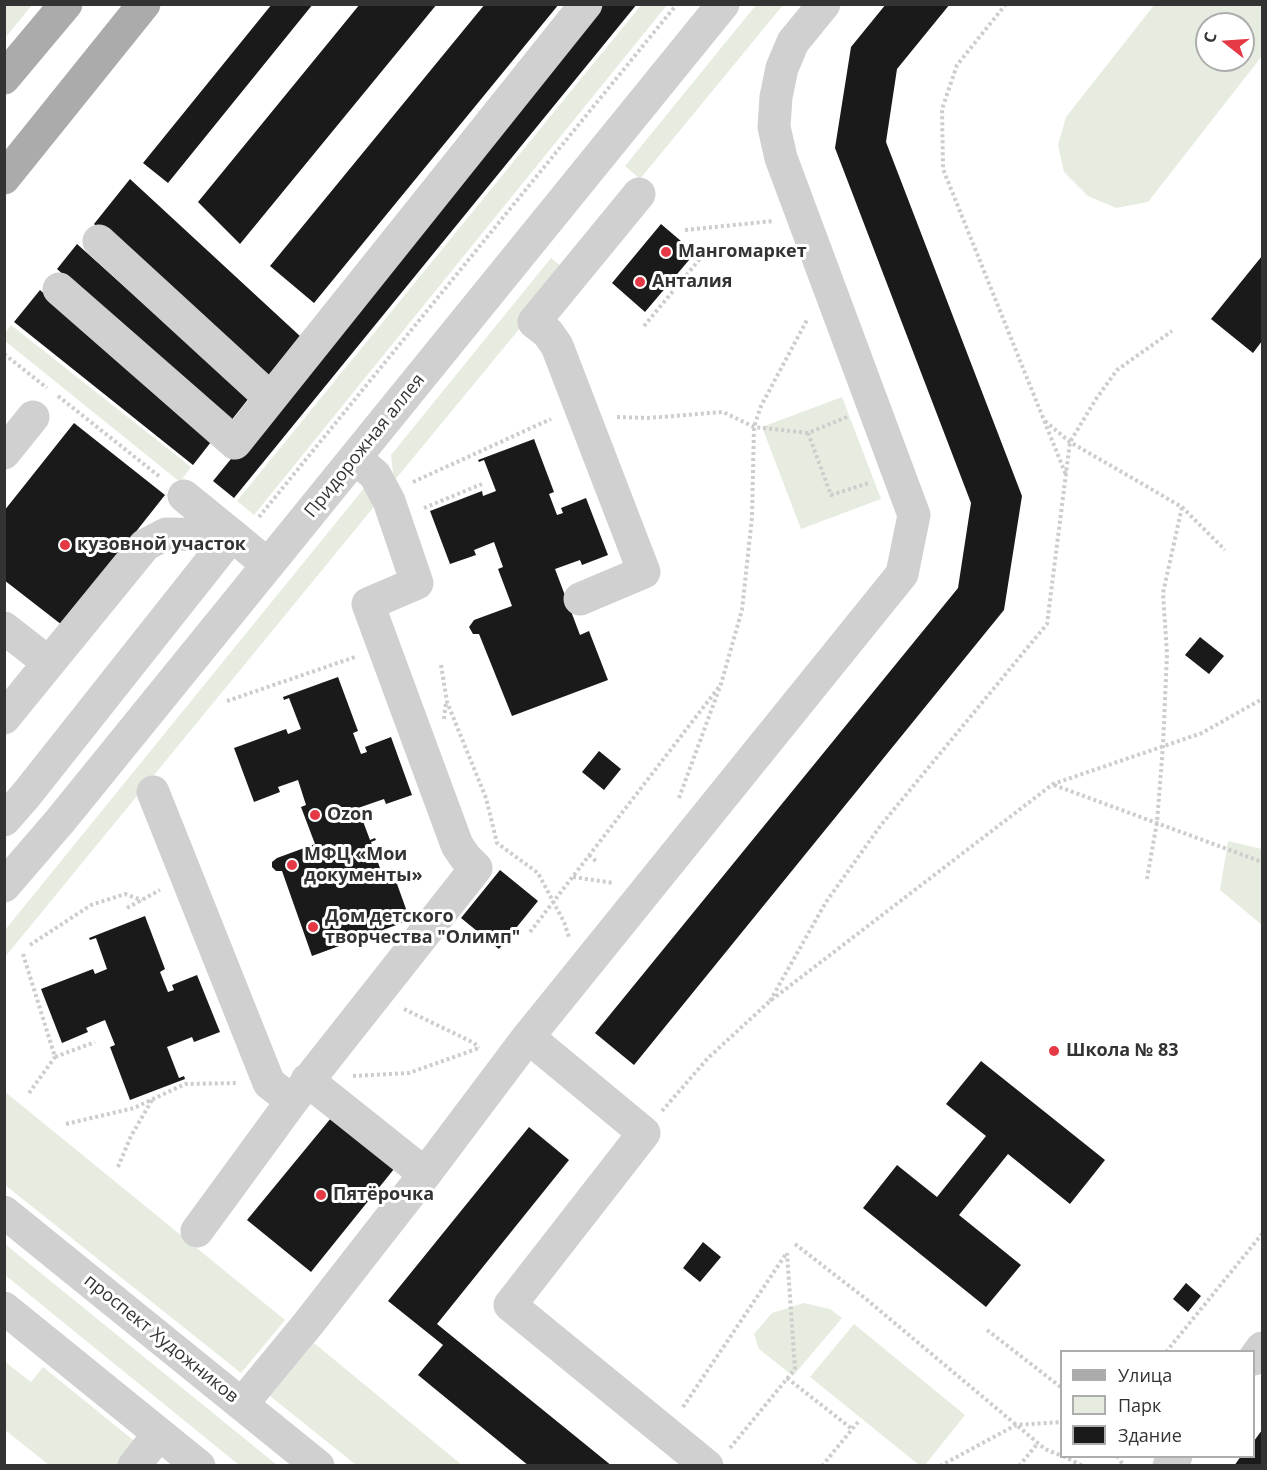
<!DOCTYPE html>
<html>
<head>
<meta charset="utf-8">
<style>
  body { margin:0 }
  #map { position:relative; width:1267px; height:1470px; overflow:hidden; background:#fff; font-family:"Open Sans",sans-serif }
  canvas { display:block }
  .frame { position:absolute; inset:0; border:6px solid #333; pointer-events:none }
  .legend { position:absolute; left:1060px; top:1350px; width:195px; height:108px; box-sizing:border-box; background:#fff; border:2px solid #adadad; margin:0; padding:8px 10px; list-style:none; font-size:18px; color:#333 }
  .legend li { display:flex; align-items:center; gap:12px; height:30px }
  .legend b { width:30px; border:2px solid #adadad }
  .north { position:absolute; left:1195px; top:12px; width:60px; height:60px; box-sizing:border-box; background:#fff; border:2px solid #adadad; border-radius:50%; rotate:287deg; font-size:16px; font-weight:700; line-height:24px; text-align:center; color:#333 }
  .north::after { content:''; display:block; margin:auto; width:21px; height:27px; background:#e63946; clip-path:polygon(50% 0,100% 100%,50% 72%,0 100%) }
</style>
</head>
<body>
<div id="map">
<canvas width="1267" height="1470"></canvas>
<div class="frame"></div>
<ul class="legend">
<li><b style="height:8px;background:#ababab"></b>Улица</li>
<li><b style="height:16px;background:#e6ecdf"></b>Парк</li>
<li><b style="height:16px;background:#1a1a1a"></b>Здание</li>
</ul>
<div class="north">С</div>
</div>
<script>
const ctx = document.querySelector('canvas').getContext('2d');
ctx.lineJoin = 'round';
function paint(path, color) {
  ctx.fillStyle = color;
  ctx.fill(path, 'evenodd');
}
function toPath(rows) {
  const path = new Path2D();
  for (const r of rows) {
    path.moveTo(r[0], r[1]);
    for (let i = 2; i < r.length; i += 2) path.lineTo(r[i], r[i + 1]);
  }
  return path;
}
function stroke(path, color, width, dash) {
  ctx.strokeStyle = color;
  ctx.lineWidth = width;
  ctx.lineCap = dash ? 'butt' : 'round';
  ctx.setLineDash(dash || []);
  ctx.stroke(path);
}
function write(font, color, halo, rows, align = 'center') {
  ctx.font = font + ' "Open Sans",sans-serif';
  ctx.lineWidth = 6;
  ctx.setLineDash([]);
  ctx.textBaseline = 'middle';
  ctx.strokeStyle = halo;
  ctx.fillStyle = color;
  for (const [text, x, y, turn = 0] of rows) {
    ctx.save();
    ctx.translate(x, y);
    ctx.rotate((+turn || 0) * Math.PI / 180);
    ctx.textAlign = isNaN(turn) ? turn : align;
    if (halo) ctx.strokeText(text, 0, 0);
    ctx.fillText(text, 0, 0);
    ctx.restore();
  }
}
paint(toPath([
  [5,4,32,5,5,38,4,5],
  [642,4,667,5,254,515,237,501],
  [1155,4,1262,5,1262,56,1148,202,1116,208,1088,196,1064,172,1058,145,1066,117],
  [1207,24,1243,24,1243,60,1207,60],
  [756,5,783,5,640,179,625,166],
  [551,258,567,271,394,481,391,455],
  [11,325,191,467,180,482,5,341,5,333],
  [842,397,881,499,801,529,762,427],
  [365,487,377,503,5,957,5,930],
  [1228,841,1262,849,1262,925,1220,890],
  [4,1091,285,1320,241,1373,5,1185],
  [4,1244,5,1244,277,1465,239,1465,5,1275],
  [804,1303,830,1309,842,1318,793,1376,759,1349,754,1334,772,1313],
  [854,1324,965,1415,925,1465,919,1465,810,1377],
  [314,1343,462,1465,356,1465,270,1396],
  [4,1361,31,1382,43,1367,138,1444,121,1465,49,1465,5,1430]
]), '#e6ecdf');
paint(toPath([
  [272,4,313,4,168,183,143,163],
  [360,4,437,4,240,244,198,202],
  [485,4,559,4,314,303,270,266],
  [602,4,637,4,234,498,213,481],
  [886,4,950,4,897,69,886,142,1022,496,1004,610,634,1065,595,1033,958,588,971,503,835,148,851,47],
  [130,179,301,337,268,383,94,224],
  [661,224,695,253,645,312,612,283],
  [77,244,249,398,230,422,57,269],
  [1262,256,1262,341,1253,353,1211,319],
  [40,290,211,442,193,465,14,322],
  [74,423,165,495,62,625,4,580,4,511],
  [534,439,554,492,549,494,557,515,563,513,561,508,586,498,608,555,582,565,580,560,555,569,580,635,589,631,608,680,512,716,479,634,473,634,469,627,474,620,512,606,498,569,503,567,494,542,474,550,476,555,450,564,430,511,482,491,483,496,496,491,484,460,479,462,478,460],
  [1200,637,1224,656,1209,674,1185,655],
  [338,677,358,731,353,733,361,754,367,752,365,747,391,737,412,795,386,804,384,799,358,808,370,840,375,838,376,840,371,842,382,874,392,870,410,920,312,956,282,871,276,871,272,867,272,862,277,858,315,844,301,807,306,805,298,780,278,787,280,792,254,802,234,748,286,729,288,734,301,729,289,698,284,700,283,697],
  [599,751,621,769,604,790,582,772],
  [500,870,538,901,499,949,461,918],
  [145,916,165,969,160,972,168,992,174,990,172,985,197,975,220,1032,194,1042,192,1037,167,1047,179,1078,184,1076,185,1079,130,1100,110,1047,115,1045,105,1020,86,1028,88,1032,62,1043,41,989,93,969,95,974,107,969,96,938,90,940,89,938],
  [981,1061,1105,1160,1070,1204,1008,1154,959,1215,1021,1265,986,1307,863,1208,897,1165,937,1197,986,1136,946,1104],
  [331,1118,394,1169,311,1272,247,1220],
  [529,1127,569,1160,437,1324,612,1466,529,1466,418,1375,443,1345,388,1301],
  [703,1242,721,1257,700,1282,683,1268],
  [1186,1283,1201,1296,1188,1312,1173,1299],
  [1262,1430,1262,1466,1234,1466,1241,1456,1254,1456,1254,1441]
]), '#1a1a1a');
stroke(toPath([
  [1006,4,957,65,942,109,943,169,1066,475],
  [685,230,773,221],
  [644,326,708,249],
  [4,354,47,388],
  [58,396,160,477],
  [617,417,648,418,723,412,754,427,808,433],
  [847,417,808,433,831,495,869,483],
  [1045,421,1070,442,1182,507,1225,550],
  [413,482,551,419],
  [424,508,482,484],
  [259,517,677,4],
  [441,665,447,702,486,798,497,843,538,873,564,922,569,937],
  [227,701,355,657],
  [444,719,446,702],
  [1054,785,1262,862],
  [679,798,721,684,742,610,752,517,754,427,761,406,807,320],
  [589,855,596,861],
  [573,877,614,883],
  [1147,879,1157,822,1163,746,1167,654,1163,593,1182,507],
  [127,908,160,890],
  [530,932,719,687],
  [30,945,91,905,125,894,142,900],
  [23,954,55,1057,95,1042],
  [770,1001,826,902,881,825,1047,624,1070,442,1096,399,1117,370,1172,331],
  [404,1009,474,1043,479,1048],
  [353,1076,409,1073,479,1048],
  [29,1093,55,1057],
  [662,1111,708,1058,770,1001,1053,784,1202,733,1262,699],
  [66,1124,134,1108,185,1084,238,1083],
  [118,1167,131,1136,152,1100],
  [795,1244,866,1299,1045,1449,1062,1456],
  [987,1330,1062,1388],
  [1166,1352,1262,1234],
  [787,1378,852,1429],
  [683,1407,786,1254],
  [730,1448,795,1369,787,1253],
  [1063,1456,1083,1466],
  [1117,1456,1124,1466],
  [822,1466,858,1422],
  [940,1466,1016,1425,1062,1422],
  [1019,1466,1038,1443]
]), '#cdcdcd', 4, [3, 3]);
stroke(toPath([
  [99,241,270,398],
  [59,289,235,443,586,4],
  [4,453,33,417],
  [184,496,232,535],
  [580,599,644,572,557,346,548,333,534,322,639,194],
  [4,628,49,663],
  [4,718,145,545,166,534,232,535],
  [153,792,269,1083,292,1101],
  [4,820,26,795,232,535,268,565],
  [4,886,60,821,723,4],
  [307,1080,425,1174],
  [4,1212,318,1466],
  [197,1231,292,1101,476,868,465,857,457,845,368,604,417,583,389,501,375,475,355,458],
  [4,1308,199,1466],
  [1254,1359,1262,1348],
  [242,1404,308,1324,425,1174,528,1037],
  [134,1466,159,1434],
  [707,1466,510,1305,644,1133,528,1037,902,574,914,515,781,158,774,127,776,97,782,68,793,42,824,4],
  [1169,1466,1176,1456]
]), '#d0d0d0', 33);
stroke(toPath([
  [4,78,66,4],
  [4,178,144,4]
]), '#ababab', 33);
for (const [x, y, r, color] of [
  [666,252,6,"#e63946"],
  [640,282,6,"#e63946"],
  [65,545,6,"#e63946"],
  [315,815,6,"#e63946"],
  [292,865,6,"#e63946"],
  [313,927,6,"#e63946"],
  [1054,1051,6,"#e63946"],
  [321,1195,6,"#e63946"]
]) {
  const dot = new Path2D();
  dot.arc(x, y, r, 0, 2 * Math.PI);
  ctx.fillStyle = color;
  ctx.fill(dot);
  stroke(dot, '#fff', 2);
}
write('bold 18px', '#333', '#fff', [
  ["Мангомаркет",678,252],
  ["Анталия",652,282],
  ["кузовной участок",77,545],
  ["Ozon",327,815],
  ["МФЦ «Мои",304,855],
  ["документы»",304,876],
  ["Дом детского",325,917],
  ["творчества \"Олимп\"",325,938],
  ["Школа № 83",1066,1051],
  ["Пятёрочка",333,1195]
], 'left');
write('18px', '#333', '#fff', [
  ["Придорожная аллея",365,446,-51],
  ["проспект Художников",161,1339,39]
]);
</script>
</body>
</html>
